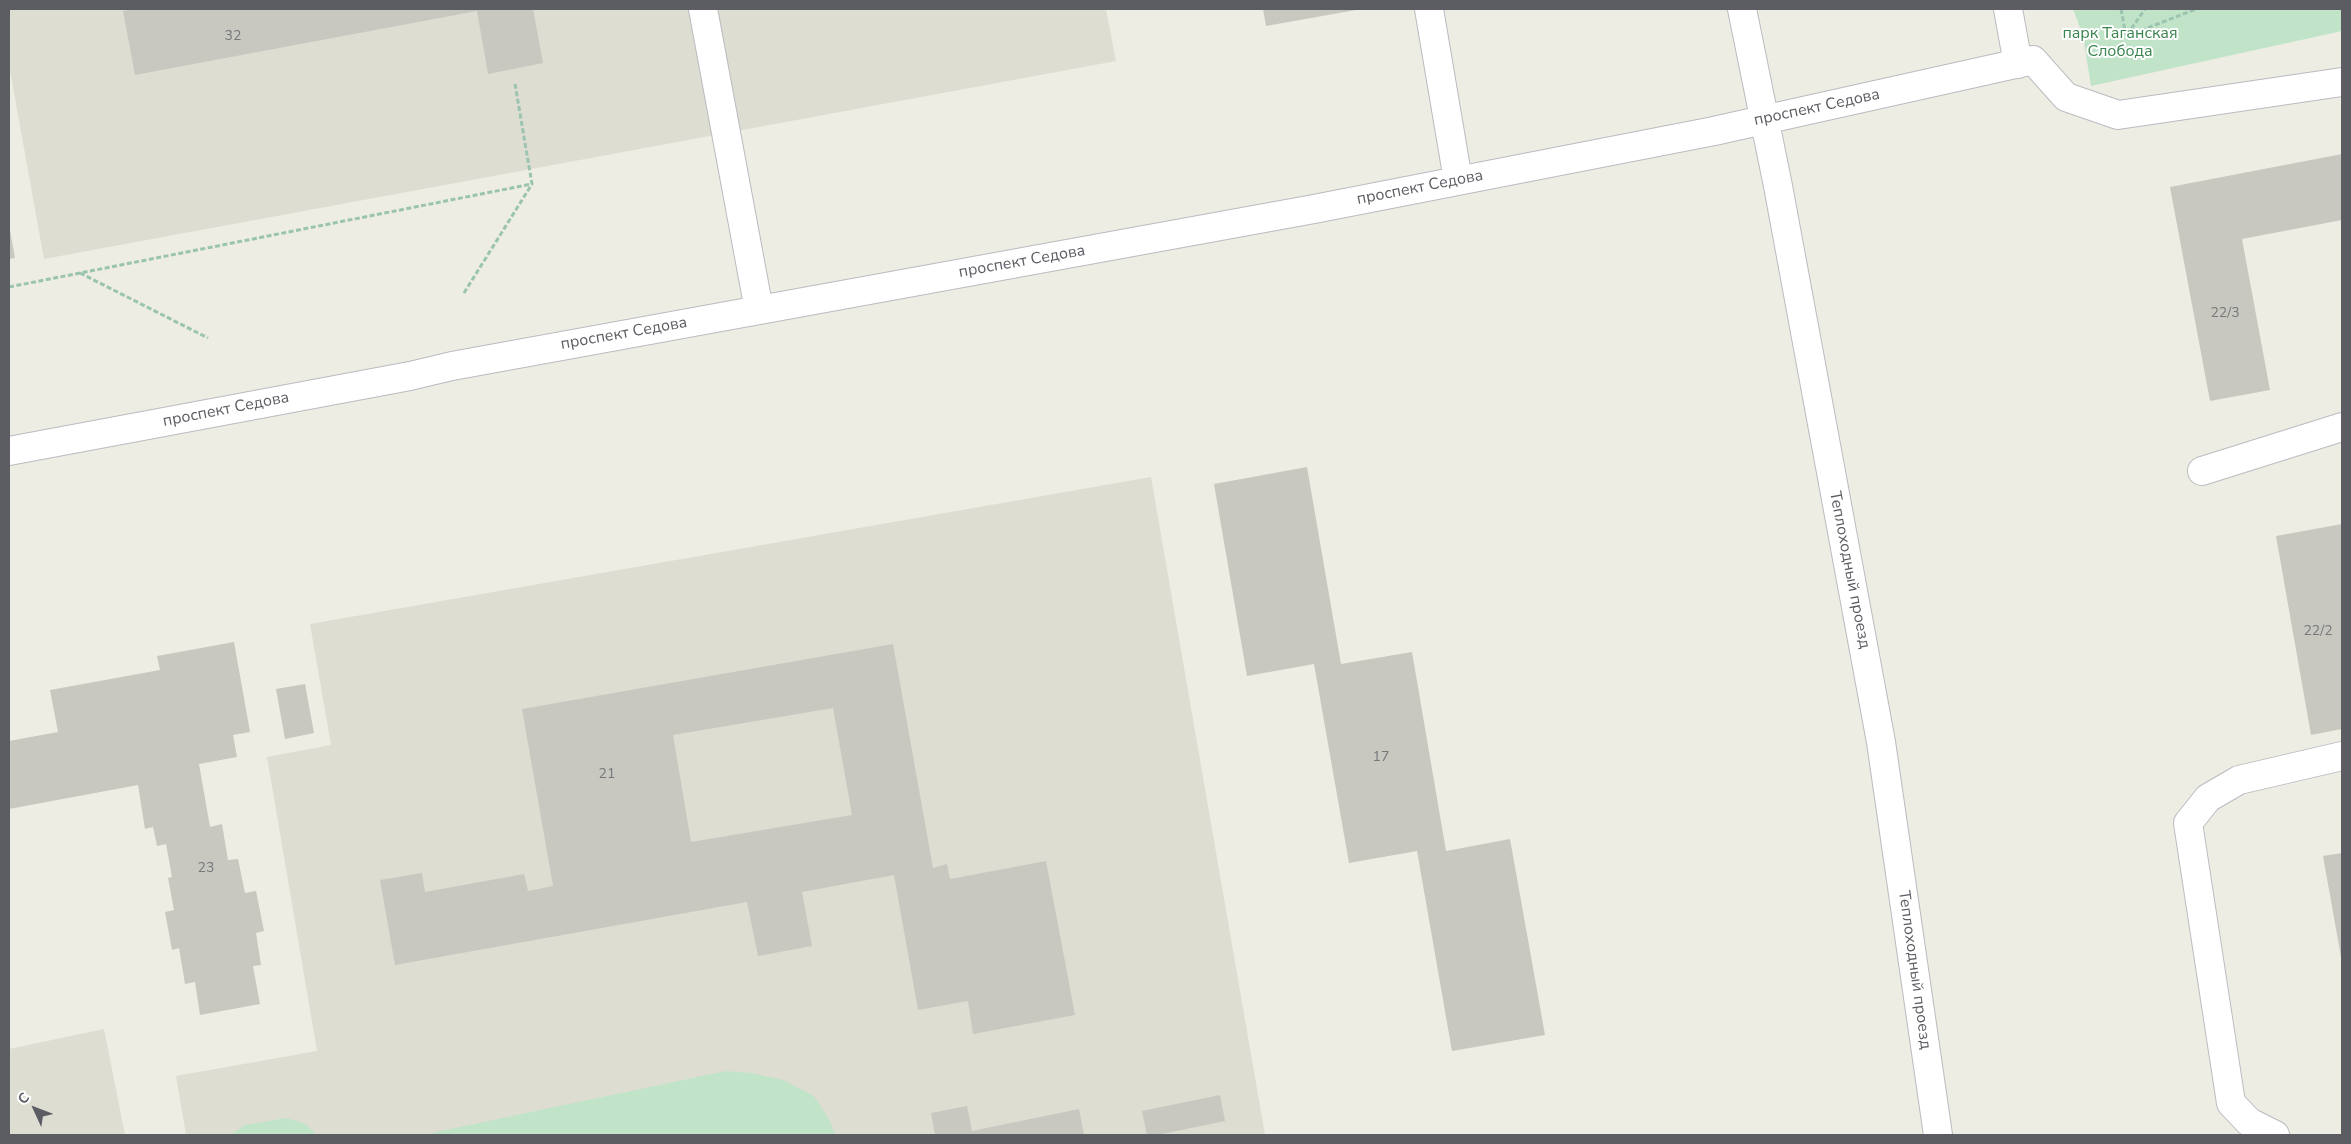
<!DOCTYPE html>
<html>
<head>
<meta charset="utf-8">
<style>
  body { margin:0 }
  #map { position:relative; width:2351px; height:1144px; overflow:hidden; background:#edede3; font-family:"Nunito Sans",sans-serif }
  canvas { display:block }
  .frame { position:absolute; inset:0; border:10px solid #5b5d63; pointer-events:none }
  .north { position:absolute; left:10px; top:1084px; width:50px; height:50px; -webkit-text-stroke:4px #fff; paint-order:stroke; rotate:313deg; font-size:14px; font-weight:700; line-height:20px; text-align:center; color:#5b5d63 }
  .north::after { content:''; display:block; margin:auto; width:18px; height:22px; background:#5b5d63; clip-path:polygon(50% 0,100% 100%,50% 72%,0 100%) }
</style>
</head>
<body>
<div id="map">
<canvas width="2351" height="1144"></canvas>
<div class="frame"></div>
<div class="north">С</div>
</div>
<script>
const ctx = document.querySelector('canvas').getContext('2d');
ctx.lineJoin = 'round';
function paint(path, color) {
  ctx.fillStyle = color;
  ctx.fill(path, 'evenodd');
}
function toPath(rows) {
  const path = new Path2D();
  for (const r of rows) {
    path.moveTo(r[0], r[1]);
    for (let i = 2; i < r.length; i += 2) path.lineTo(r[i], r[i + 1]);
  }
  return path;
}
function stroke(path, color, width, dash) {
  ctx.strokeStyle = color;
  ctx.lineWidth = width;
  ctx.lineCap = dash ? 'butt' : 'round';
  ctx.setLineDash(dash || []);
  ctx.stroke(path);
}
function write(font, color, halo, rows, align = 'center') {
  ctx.font = font + ' "Nunito Sans",sans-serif';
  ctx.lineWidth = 4;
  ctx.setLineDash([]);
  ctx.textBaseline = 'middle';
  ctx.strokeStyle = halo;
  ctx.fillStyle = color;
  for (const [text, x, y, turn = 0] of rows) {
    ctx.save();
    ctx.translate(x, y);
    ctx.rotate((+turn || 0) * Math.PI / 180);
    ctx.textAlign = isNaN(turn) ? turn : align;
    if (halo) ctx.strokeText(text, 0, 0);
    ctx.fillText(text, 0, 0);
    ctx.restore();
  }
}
paint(toPath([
  [9,9,1106,9,1116,61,44,259,9,65],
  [1151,477,1265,1135,186,1135,176,1076,317,1051,267,757,331,745,310,624],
  [104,1029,125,1135,9,1135,9,1049]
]), '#ddddd2');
paint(toPath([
  [2073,9,2342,9,2342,31,2091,86,2083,36],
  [726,1071,752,1073,783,1080,814,1096,830,1121,835,1135,431,1135,436,1132],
  [286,1118,304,1123,317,1135,230,1135,245,1125]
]), '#c1e4c9');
paint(toPath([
  [135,9,533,9,543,63,488,74,477,11,135,75,123,11],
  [1263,9,1356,9,1356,10,1266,26],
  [2342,154,2342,220,2242,239,2270,390,2210,401,2170,187],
  [10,230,15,258,9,259,9,231],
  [1307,467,1341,664,1412,652,1446,851,1510,839,1545,1035,1452,1051,1417,851,1349,863,1314,664,1247,676,1214,484],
  [2342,524,2342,729,2311,735,2276,536],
  [234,642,250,732,233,735,237,757,199,764,210,827,222,824,228,860,238,859,245,893,256,891,264,931,256,933,261,965,253,966,260,1004,200,1015,195,982,185,984,179,948,172,950,165,912,174,910,168,878,172,877,166,844,157,846,153,827,145,829,138,785,9,809,9,741,58,732,50,690,160,670,157,656],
  [893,644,933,868,947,864,950,879,1046,861,1075,1015,973,1034,968,1001,918,1010,894,875,802,892,812,946,758,956,747,902,395,965,380,880,422,873,425,892,524,874,528,891,553,886,522,709],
  [833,708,852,815,691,842,673,735],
  [305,684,314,733,285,739,276,689],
  [2342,853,2342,957,2341,957,2323,856],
  [1220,1095,1225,1121,1157,1135,1147,1135,1142,1111],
  [967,1106,972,1131,1079,1109,1084,1135,935,1135,931,1113]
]), '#c8c8c0');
const minor = toPath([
  [703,9,759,310],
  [1429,9,1458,180],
  [1742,9,1778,186,1881,742,1938,1135],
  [2008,9,2018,64],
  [9,451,410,376,452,366,1314,209,1714,131,2033,60,2066,97,2118,115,2342,82],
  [2202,471,2342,427],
  [2275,1135,2249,1122,2231,1103,2188,823,2208,798,2239,780,2342,756]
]);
stroke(minor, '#bbbbc1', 30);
stroke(toPath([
  [2121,9,2126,36],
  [2127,35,2145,9],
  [2127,36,2196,9],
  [80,273,208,338],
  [9,287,532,184],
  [464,293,532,184,515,84]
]), '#9bc4b0', 3, [5, 2.5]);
stroke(minor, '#fff', 28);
write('14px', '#76787a', null, [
  ["32",233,37],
  ["22/3",2225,314],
  ["22/2",2318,632],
  ["17",1381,758],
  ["21",607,775],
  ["23",206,869]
]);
write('16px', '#3a844f', '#fff', [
  ["парк Таганская",2120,34],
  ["Слобода",2120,52]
]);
write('16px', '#5b5d63', '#fff', [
  ["проспект Седова",1817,108,-12],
  ["проспект Седова",1420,188,-11],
  ["проспект Седова",1022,262,-10],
  ["проспект Седова",624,334,-10],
  ["проспект Седова",226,410,-11],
  ["Теплоходный проезд",1849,570,79],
  ["Теплоходный проезд",1914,970,82]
]);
</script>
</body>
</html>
